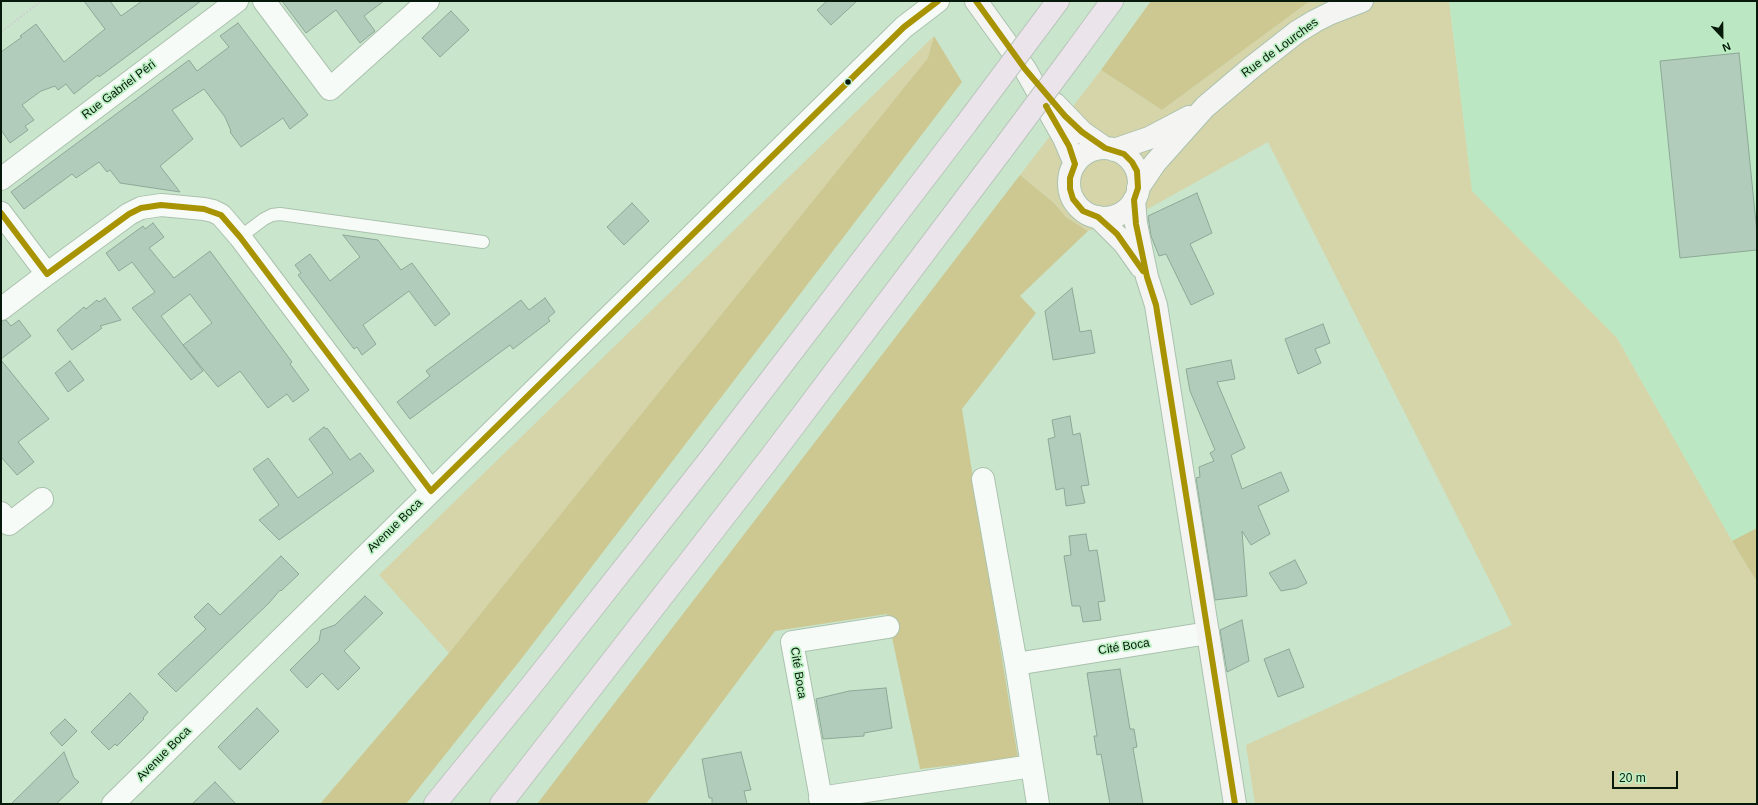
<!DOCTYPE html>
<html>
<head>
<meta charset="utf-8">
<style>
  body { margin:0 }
  #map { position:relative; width:1758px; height:805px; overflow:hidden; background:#c9e5cc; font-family:Arial,sans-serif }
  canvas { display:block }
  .frame { position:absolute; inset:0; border:2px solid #06190a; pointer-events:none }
  .north { position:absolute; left:1702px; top:16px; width:40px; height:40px; -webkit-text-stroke:3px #bdf1c4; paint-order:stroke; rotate:158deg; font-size:11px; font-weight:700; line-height:16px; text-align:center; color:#06190a }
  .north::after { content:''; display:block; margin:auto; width:14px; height:18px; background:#06190a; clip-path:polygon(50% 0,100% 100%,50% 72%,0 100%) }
  .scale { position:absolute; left:1612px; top:771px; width:66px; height:18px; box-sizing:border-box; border:2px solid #06190a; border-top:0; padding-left:5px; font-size:12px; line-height:14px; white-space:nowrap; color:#06190a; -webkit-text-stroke:3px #bdf1c4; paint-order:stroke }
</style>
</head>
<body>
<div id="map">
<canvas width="1758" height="805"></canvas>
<div class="frame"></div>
<div class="north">N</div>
<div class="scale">20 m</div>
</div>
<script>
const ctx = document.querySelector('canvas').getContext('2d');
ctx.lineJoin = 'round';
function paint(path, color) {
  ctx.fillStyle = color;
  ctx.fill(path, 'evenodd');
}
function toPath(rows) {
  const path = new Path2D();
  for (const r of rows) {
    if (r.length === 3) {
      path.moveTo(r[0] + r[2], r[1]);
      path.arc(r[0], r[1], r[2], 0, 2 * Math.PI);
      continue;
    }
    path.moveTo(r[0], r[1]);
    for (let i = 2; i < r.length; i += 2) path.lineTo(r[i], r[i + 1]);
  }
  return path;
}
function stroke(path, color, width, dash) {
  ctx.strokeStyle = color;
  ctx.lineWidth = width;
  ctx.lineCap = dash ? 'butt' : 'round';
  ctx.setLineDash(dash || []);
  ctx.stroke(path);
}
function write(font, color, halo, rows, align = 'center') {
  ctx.font = font + ' Arial,sans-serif';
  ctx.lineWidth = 3.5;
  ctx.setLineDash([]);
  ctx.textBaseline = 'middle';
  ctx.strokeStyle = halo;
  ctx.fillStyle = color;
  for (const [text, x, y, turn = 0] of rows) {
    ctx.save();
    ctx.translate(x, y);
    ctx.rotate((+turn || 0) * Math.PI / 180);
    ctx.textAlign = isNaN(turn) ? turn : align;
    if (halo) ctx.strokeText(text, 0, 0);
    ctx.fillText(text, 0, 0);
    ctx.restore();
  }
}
paint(toPath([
  [1449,1,1757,1,1757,528,1732,541,1617,338,1472,191]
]), '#bbe8c2');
paint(toPath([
  [1310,1,1449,1,1472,191,1617,338,1732,541,1757,582,1757,804,1255,804,1246,745,1512,625,1268,142,1144,211,1088,231,1066,217,1054,203,1020,175,1101,70,1162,110],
  [934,36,929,58,449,653,379,575]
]), '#d6d5a9');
paint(toPath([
  [1151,1,1310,1,1162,110,1101,70],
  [934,36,962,82,522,658,406,804,320,804,449,653,928,58],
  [1020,175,1054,203,1066,217,1088,231,1020,296,1036,313,962,409,1018,758,920,769,887,614,775,631,646,804,537,804],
  [1757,528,1757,582,1732,541]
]), '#cdc891');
const building = toPath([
  [84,1,110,1,121,16,142,1,201,1,99,77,98,75,74,94,66,84,58,90,55,86,41,91,22,105,34,120,25,126,28,130,10,143,1,130,1,52,22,37,20,36,36,24,64,62,105,29,84,1],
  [282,1,384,1,364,16,375,31,360,43,336,10,306,33,282,1],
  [827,1,857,1,831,25,817,10,827,1],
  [451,11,469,30,440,57,422,38,451,11],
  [238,23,308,115,290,129,283,118,241,147,230,132,231,131,225,117,204,89,172,110,193,139,160,166,180,192,120,183,110,170,107,172,99,162,76,178,72,174,24,209,11,192,189,60,197,71,229,47,220,36,238,23],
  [1739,53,1757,233,1757,250,1680,258,1660,61,1739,53],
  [1197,193,1212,233,1190,244,1214,294,1191,305,1166,254,1159,256,1151,236,1148,216,1197,193],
  [632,203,649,221,624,245,607,227,632,203],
  [153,223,164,237,149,248,174,278,210,251,292,362,290,364,309,390,293,402,287,394,268,408,240,371,218,387,183,345,212,323,190,294,161,316,203,371,191,380,132,308,155,292,132,262,119,271,106,253,143,226,145,229,153,223],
  [343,235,378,240,401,270,412,263,450,314,435,326,409,291,363,325,376,344,362,355,357,347,354,349,298,275,301,273,295,265,310,254,330,281,360,257,343,235],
  [1072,288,1080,332,1091,330,1095,353,1053,360,1045,311,1072,288],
  [105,298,121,320,100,326,102,328,72,350,57,330,84,307,86,309,97,300,99,302,105,298],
  [545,298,555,312,548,318,550,321,513,349,510,345,410,419,397,402,430,376,426,371,521,300,529,310,545,298],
  [6,320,11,326,19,320,31,336,1,359,1,321,6,320],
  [1323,324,1330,343,1315,349,1321,363,1298,374,1285,339,1323,324],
  [1,360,49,419,18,442,34,462,17,475,1,457,1,360],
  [1231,360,1235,379,1217,382,1245,448,1231,455,1242,489,1281,472,1289,491,1258,506,1270,534,1251,545,1242,531,1247,596,1215,600,1196,478,1200,477,1199,467,1214,461,1210,453,1215,450,1190,391,1186,369,1231,360],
  [70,361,84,380,68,392,55,373,70,361],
  [1070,416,1073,435,1080,433,1089,485,1081,486,1085,503,1066,506,1064,488,1056,490,1048,439,1055,437,1052,420,1070,416],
  [324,427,325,429,327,428,350,460,360,453,374,471,279,540,259,520,279,505,253,469,268,458,298,498,333,473,309,439,324,427],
  [1086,534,1089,551,1097,550,1105,601,1098,602,1101,620,1083,622,1080,606,1072,606,1064,556,1071,555,1069,536,1086,534],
  [281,556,299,574,281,591,280,590,269,603,176,692,158,674,206,629,194,617,208,603,220,615,281,556],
  [1295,560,1307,583,1297,588,1281,591,1269,573,1295,560],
  [365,596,383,613,344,651,360,668,338,690,322,673,307,688,290,670,319,641,321,630,335,625,365,596],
  [1242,620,1249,661,1227,672,1220,630,1242,620],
  [1289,649,1304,687,1278,697,1264,659,1289,649],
  [1120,669,1130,729,1134,729,1137,747,1133,748,1143,804,1110,804,1101,754,1097,755,1094,736,1097,736,1087,673,1120,669],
  [886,688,892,728,864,733,864,736,823,739,816,699,849,691,886,688],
  [130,693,148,712,143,718,144,719,117,746,115,744,109,750,91,732,130,693],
  [257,708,279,731,240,770,218,747,257,708],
  [65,719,77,731,62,746,50,733,65,719],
  [64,752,74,778,79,782,56,804,11,804,64,752],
  [741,752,751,790,744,791,747,804,712,804,712,798,709,798,702,759,741,752],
  [215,782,236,804,192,804,215,782]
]);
paint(building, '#b2ccbc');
stroke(building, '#8ea898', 1);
const lane = toPath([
  [240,237,264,219,272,215,280,214,483,242]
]);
const street = toPath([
  [264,1,330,89,428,1],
  [1,179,237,1],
  [1,213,47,274,129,214,141,208,161,205,204,209,213,211,221,215,240,237,431,491],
  [1,309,47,274],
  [983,479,1016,664,1038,804],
  [1,513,9,524,42,499],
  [1016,664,1208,633],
  [820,798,1032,766],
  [113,804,904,27,938,1],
  [822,804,792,642,888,627]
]);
const secondary = toPath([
  [976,1,1025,69,1064,138,1075,164],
  [1055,104,1082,132,1105,148],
  [1104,183,35],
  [1114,150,1149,138,1189,117],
  [1138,188,1155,163,1205,107,1251,68,1297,32,1315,21,1331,13,1362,1],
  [1134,200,1136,224,1147,277,1156,305,1235,804],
  [1098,217,1124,243,1141,267]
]);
const highway = toPath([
  [1046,17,1058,1],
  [1077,49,1112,1],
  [435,804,531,686,710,459,966,124],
  [501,804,769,459,1002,150]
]);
stroke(lane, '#abc2ae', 14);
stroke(street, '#abc2ae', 24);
stroke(secondary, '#abc2ae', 24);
stroke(highway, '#bac7bc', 24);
stroke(toPath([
  [1,32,41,1]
]), '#ccd4cd', 2.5, [2, 2]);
stroke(lane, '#f7fbf7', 12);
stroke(street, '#f7fbf7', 22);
stroke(secondary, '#f4f4f3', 22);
stroke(highway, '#ebe5eb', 22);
const highwayBridge = toPath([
  [966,124,1046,17],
  [1002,150,1077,49]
]);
stroke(highwayBridge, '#bac7bc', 24, []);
stroke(highwayBridge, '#ebe5eb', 22);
stroke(toPath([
  [976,1,1025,69,1065,116,1082,132,1105,148,1124,154,1132,162,1137,171,1138,188,1134,200,1136,224,1147,277,1156,305,1235,804],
  [1046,106,1069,146,1075,164,1070,178,1070,189,1073,199,1083,211,1098,217,1117,234,1143,271],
  [1,213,47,274,129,214,141,208,161,205,204,209,221,215,240,237,431,491],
  [431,491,904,27,938,1]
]), '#a89302', 6);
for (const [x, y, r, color] of [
  [848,82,3.5,"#06190a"]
]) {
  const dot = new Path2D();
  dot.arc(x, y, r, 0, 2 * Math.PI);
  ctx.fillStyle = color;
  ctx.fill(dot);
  stroke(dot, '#bdf1c4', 1.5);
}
write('12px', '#06190a', '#bdf1c4', [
  ["Rue de Lourches",1280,48,-36],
  ["Rue Gabriel Péri",119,90,-37],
  ["Avenue Boca",395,526,-44],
  ["Cité Boca",1124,647,-9],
  ["Cité Boca",798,673,81],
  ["Avenue Boca",164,754,-45]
]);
</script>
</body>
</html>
